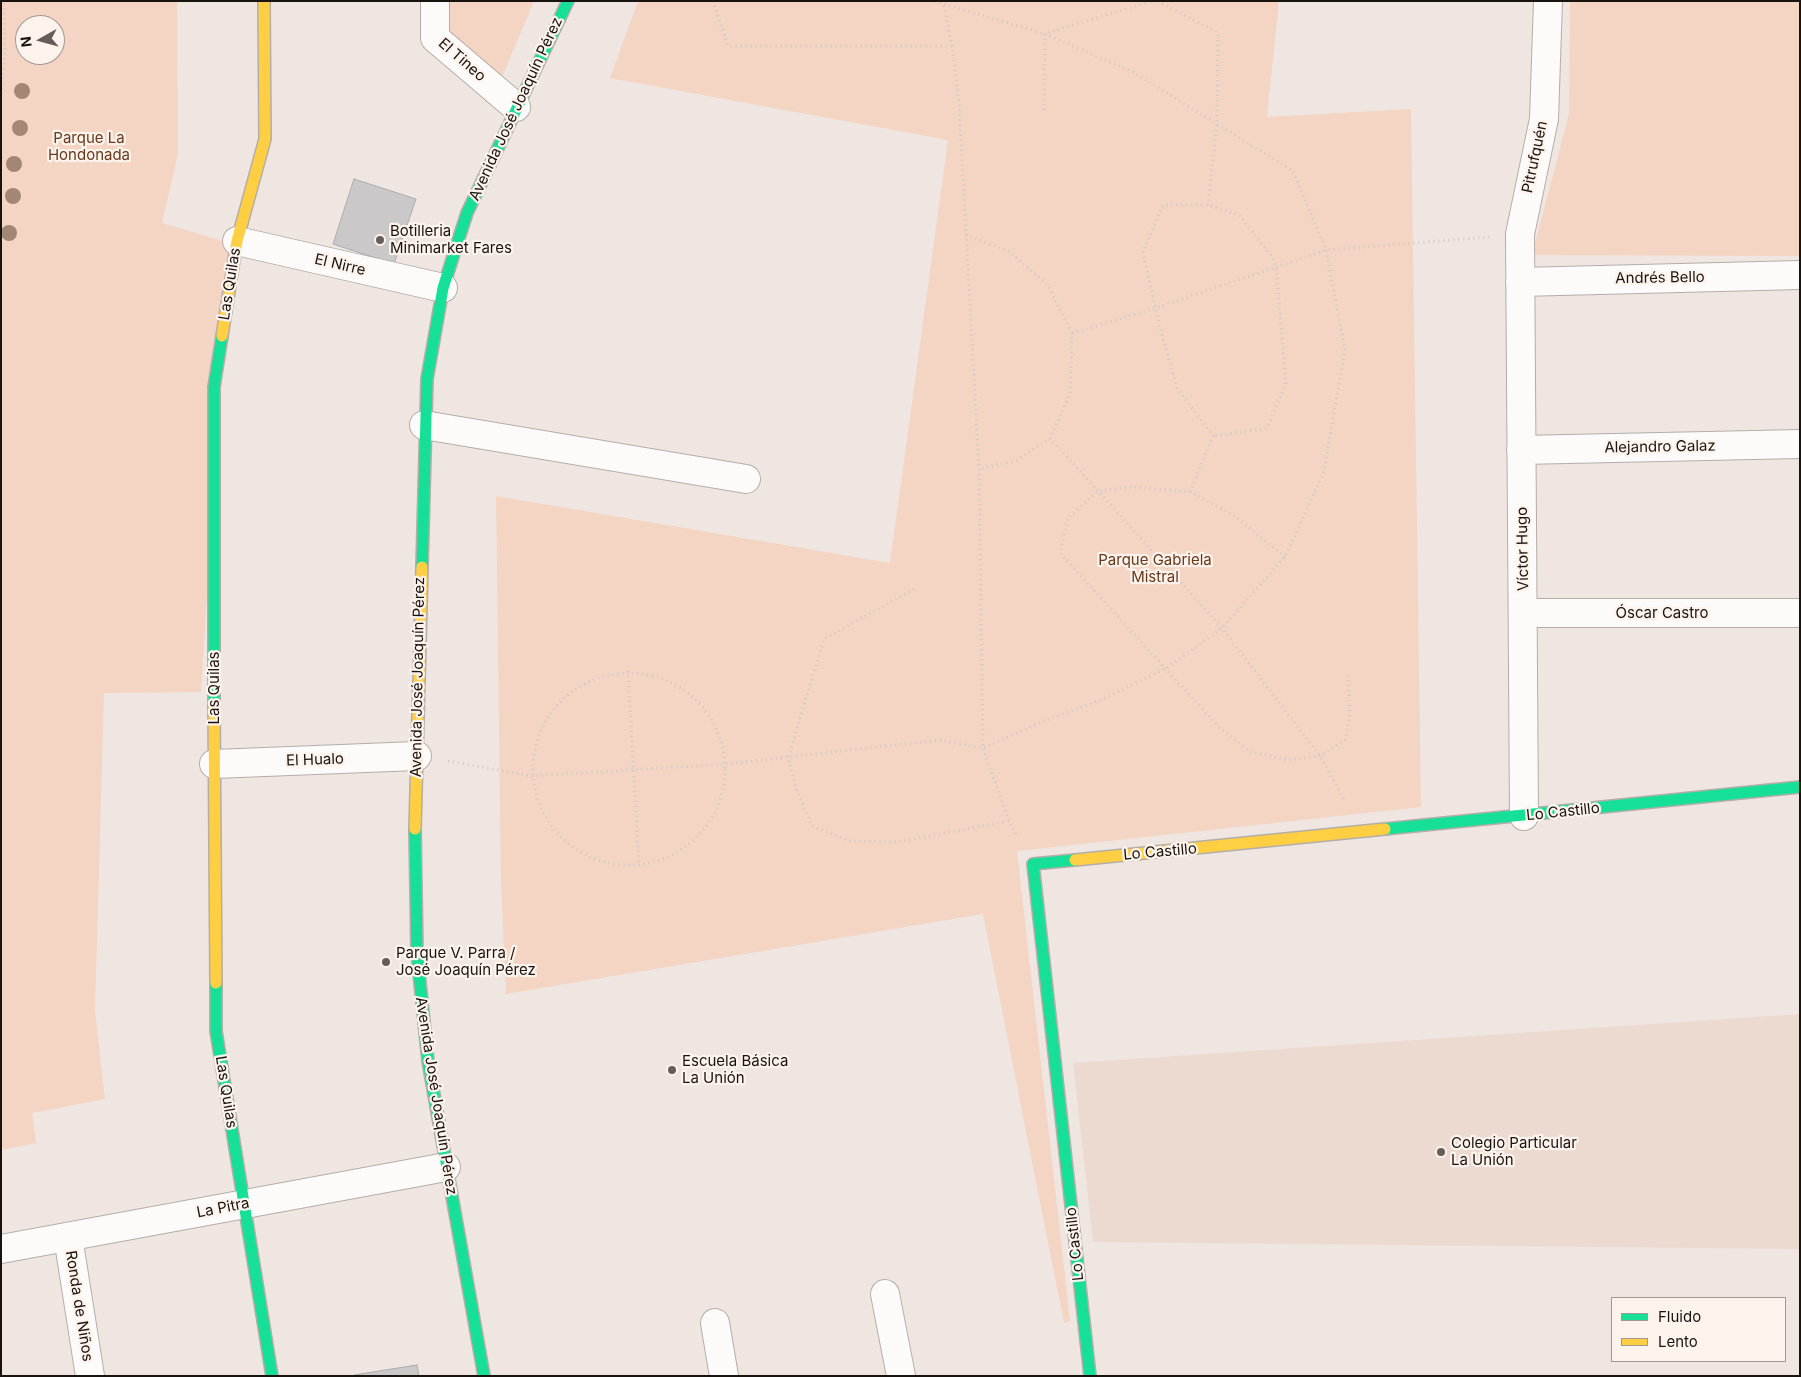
<!DOCTYPE html>
<html>
<head>
<meta charset="utf-8">
<style>
  body { margin:0 }
  #map { position:relative; width:1801px; height:1377px; overflow:hidden; background:#efe6e1; font-family:Inter,sans-serif }
  canvas { display:block }
  .frame { position:absolute; inset:0; border:2px solid #191310; pointer-events:none }
  .legend { position:absolute; left:1611px; top:1297px; width:175px; height:65px; box-sizing:border-box; background:#fdf3ed; border:1px solid #a29995; margin:0; padding:6px 9px; list-style:none; font-size:15px; color:#191310 }
  .legend li { display:flex; align-items:center; gap:10px; height:25px }
  .legend b { width:25px; border:1px solid #a29995 }
  .north { position:absolute; left:15px; top:15px; width:50px; height:50px; box-sizing:border-box; background:#fdf3ed; border:1px solid #a29995; border-radius:50%; rotate:263deg; font-size:14px; font-weight:700; line-height:20px; text-align:center; color:#191310 }
  .north::after { content:''; display:block; margin:auto; width:18px; height:22px; background:#645d59; clip-path:polygon(50% 0,100% 100%,50% 72%,0 100%) }
</style>
</head>
<body>
<div id="map">
<canvas width="1801" height="1377"></canvas>
<div class="frame"></div>
<ul class="legend">
<li><b style="height:6px;background:#16e098"></b>Fluido</li>
<li><b style="height:6px;background:#ffcf43"></b>Lento</li>
</ul>
<div class="north">N</div>
</div>
<script>
const ctx = document.querySelector('canvas').getContext('2d');
ctx.lineJoin = 'round';
function paint(path, color) {
  ctx.fillStyle = color;
  ctx.fill(path, 'evenodd');
}
function toPath(rows) {
  const path = new Path2D();
  for (const r of rows) {
    if (r.length === 3) {
      path.moveTo(r[0] + r[2], r[1]);
      path.arc(r[0], r[1], r[2], 0, 2 * Math.PI);
      continue;
    }
    path.moveTo(r[0], r[1]);
    for (let i = 2; i < r.length; i += 2) path.lineTo(r[i], r[i + 1]);
  }
  return path;
}
function stroke(path, color, width, dash) {
  ctx.strokeStyle = color;
  ctx.lineWidth = width;
  ctx.lineCap = dash ? 'butt' : 'round';
  ctx.setLineDash(dash || []);
  ctx.stroke(path);
}
function write(font, color, halo, rows, align = 'center') {
  ctx.font = font + ' Inter,sans-serif';
  ctx.lineWidth = 4.5;
  ctx.setLineDash([]);
  ctx.textBaseline = 'middle';
  ctx.strokeStyle = halo;
  ctx.fillStyle = color;
  for (const [text, x, y, turn = 0] of rows) {
    ctx.save();
    ctx.translate(x, y);
    ctx.rotate((+turn || 0) * Math.PI / 180);
    ctx.textAlign = isNaN(turn) ? turn : align;
    if (halo) ctx.strokeText(text, 0, 0);
    ctx.fillText(text, 0, 0);
    ctx.restore();
  }
}
paint(toPath([
  [1800,1014,1800,1249,1093,1242,1073,1063]
]), '#ecdad1');
paint(toPath([
  [1,1,177,1,178,154,162,223,229,243,201,692,104,693,95,1011,105,1099,32,1113,36,1143,1,1150],
  [25,25,55,25,55,55,25,55],
  [439,1,534,1,499,84,439,32],
  [638,1,1279,1,1267,117,1411,109,1421,807,1017,851,1070,1321,1064,1323,983,914,506,994,501,882,496,496,890,563,948,140,610,78],
  [1570,1,1800,1,1800,256,1532,255,1569,114]
]), '#f4d4c2');
const building = toPath([
  [354,179,416,199,394,264,333,244,354,179],
  [417,1365,419,1376,354,1376,354,1375,417,1365]
]);
paint(building, '#cac8c8');
stroke(building, '#adabab', 1);
const street = toPath([
  [435,1,435,38,516,107],
  [237,241,443,288],
  [1520,282,1800,275],
  [424,425,746,479],
  [1521,450,1800,444],
  [1524,613,1800,613],
  [214,764,417,756],
  [1524,816,1520,234,1544,119,1548,1],
  [68,1237,90,1376],
  [1,1249,446,1167],
  [885,1294,901,1376],
  [715,1323,724,1376]
]);
const fast = toPath([
  [422,567,427,379,443,288,467,213,568,1],
  [214,706,214,387,222,336],
  [415,829,417,953,428,1061,484,1376],
  [1385,829,1800,787],
  [1075,860,1033,864,1090,1376],
  [216,983,216,1031,272,1376]
]);
const slow = toPath([
  [222,336,237,241,265,139,264,1],
  [214,706,216,983],
  [415,829,422,567],
  [1075,860,1385,829]
]);
stroke(street, '#b4ada9', 30);
stroke(fast, '#b4ada9', 14);
stroke(slow, '#b4ada9', 14);
stroke(toPath([
  [713,1,728,46,952,46],
  [943,1,952,46,959,103,979,469,983,748,1009,821,1018,837],
  [1158,1,1218,33,1217,122,1208,205],
  [1,94,5,55,4,1],
  [1044,110,1045,34,1151,1],
  [966,235,1010,252,1047,284,1072,333,1070,394,1050,438,1017,460,979,469],
  [1072,333,1156,308,1326,250,1489,237],
  [1050,438,1222,628,1320,756,1345,801],
  [1190,492,1213,436,1177,388,1160,327,1143,252,1163,205,1208,205,1239,215,1273,258,1276,267,1286,384,1267,428,1213,436],
  [1285,557,1232,514,1190,492,1131,487,1098,491,1068,518,1060,553,1219,727,1249,751,1288,760,1320,756,1345,740,1350,717,1348,674],
  [914,589,824,639,788,758,797,791,812,826,850,841,897,842,1009,821],
  [628,671,639,866],
  [629,769,96],
  [448,761,532,776,726,764,939,740,983,748,1044,721,1099,701,1165,669,1222,628,1285,557,1324,472,1345,349,1326,250,1293,171,1133,72,1045,34,934,1]
]), '#ccc8c8', 3, [1, 4]);
stroke(street, '#fdfbfa', 28);
stroke(fast, '#16e098', 11);
stroke(slow, '#ffcf43', 11);
ctx.fillStyle = '#a48674';
for (const [x, y] of [
  [22,91],
  [20,128],
  [14,164],
  [13,196],
  [9,233]
]) {
  ctx.beginPath();
  ctx.arc(x, y, 8, 0, 2 * Math.PI);
  ctx.fill();
}
for (const [x, y, r, color] of [
  [380,240,5,"#645d59"],
  [386,962,5,"#645d59"],
  [672,1070,5,"#645d59"],
  [1441,1152,5,"#645d59"]
]) {
  const dot = new Path2D();
  dot.arc(x, y, r, 0, 2 * Math.PI);
  ctx.fillStyle = color;
  ctx.fill(dot);
  stroke(dot, '#fdf3ed', 2);
}
write('15px', '#191310', '#fdf3ed', [
  ["El Tineo",462,60,41],
  ["Avenida José Joaquín Pérez",516,109,-65],
  ["Pitrufquén",1535,157,-78],
  ["El Nirre",340,265,13],
  ["Andrés Bello",1660,278,-1],
  ["Las Quilas",230,284,-81],
  ["Alejandro Galaz",1660,447,-1],
  ["Víctor Hugo",1523,549,-91],
  ["Óscar Castro",1662,613],
  ["Avenida José Joaquín Pérez",418,677,-89],
  ["Las Quilas",214,688,-90],
  ["El Hualo",315,760,-2],
  ["Lo Castillo",1563,812,-6],
  ["Lo Castillo",1160,852,-5],
  ["Las Quilas",226,1092,81],
  ["Avenida José Joaquín Pérez",436,1096,81],
  ["La Pitra",223,1208,-11],
  ["Lo Castillo",1075,1244,-96],
  ["Ronda de Niños",79,1306,81]
]);
write('15px', '#67381a', '#fdf3ed', [
  ["Parque La",89,138],
  ["Hondonada",89,155],
  ["Parque Gabriela",1155,560],
  ["Mistral",1155,577]
]);
write('15px', '#191310', '#fdf3ed', [
  ["Botilleria",390,231],
  ["Minimarket Fares",390,248],
  ["Parque V. Parra /",396,953],
  ["José Joaquín Pérez",396,970],
  ["Escuela Básica",682,1061],
  ["La Unión",682,1078],
  ["Colegio Particular",1451,1143],
  ["La Unión",1451,1160]
], 'left');
</script>
</body>
</html>
